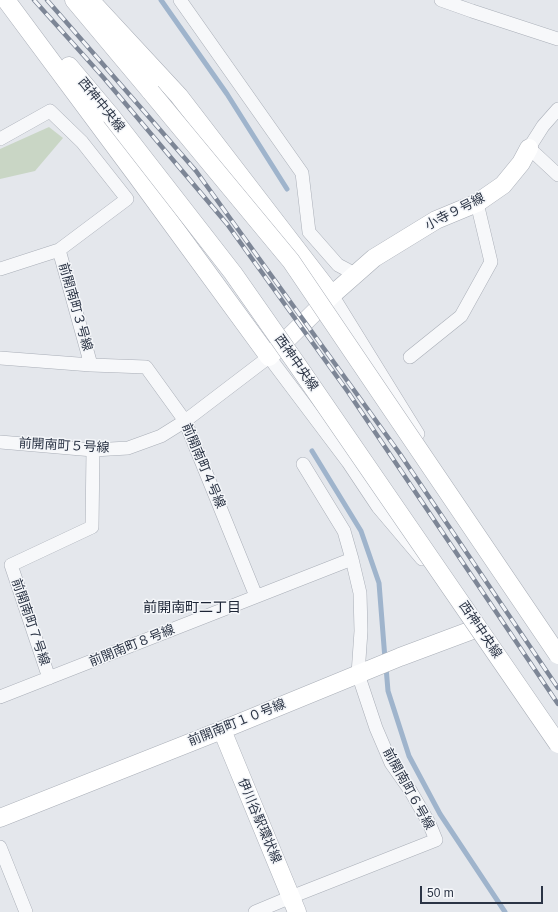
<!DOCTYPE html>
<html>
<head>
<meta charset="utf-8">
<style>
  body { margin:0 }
  #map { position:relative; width:558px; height:912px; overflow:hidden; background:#e4e7ec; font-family:Helvetica,sans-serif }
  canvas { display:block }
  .scale { position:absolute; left:420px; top:886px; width:123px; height:18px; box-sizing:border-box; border:2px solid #2b3445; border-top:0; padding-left:5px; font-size:12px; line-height:14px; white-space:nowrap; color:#2b3445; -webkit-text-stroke:3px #f4f6f9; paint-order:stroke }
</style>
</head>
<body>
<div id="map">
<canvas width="558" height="912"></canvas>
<div class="scale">50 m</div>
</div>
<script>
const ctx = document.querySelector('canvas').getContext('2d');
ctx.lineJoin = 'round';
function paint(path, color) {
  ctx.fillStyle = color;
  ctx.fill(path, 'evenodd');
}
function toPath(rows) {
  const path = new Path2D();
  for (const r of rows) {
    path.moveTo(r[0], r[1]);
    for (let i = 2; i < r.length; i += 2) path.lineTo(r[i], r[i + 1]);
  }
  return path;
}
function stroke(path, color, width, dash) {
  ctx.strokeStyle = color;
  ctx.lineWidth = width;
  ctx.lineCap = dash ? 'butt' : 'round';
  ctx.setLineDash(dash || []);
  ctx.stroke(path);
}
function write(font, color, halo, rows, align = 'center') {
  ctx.font = font + ' Helvetica,"Noto Sans JP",sans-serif';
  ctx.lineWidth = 3;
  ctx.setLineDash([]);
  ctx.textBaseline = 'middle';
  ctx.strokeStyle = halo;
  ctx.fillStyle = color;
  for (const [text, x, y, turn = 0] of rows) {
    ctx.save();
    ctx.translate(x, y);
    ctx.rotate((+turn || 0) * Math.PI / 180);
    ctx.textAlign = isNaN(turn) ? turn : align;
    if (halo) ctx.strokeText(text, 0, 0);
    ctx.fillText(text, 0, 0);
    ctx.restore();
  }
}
paint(toPath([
  [49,127,63,138,35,171,0,179,0,149]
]), '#c9d6c5');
stroke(toPath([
  [161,0,227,94,287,189],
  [312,451,361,531,379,583,385,659],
  [386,667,388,691,409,756,440,814,505,912]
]), '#9fb4cc', 5);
const street = toPath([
  [180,0,302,173,309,232,338,265,355,274],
  [441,0,472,11,558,39],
  [558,109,543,126,529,148,558,175],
  [0,139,50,111,82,142,127,199,59,250,0,269],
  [59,250,91,365],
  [332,295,418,434],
  [410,357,461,316,491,262,477,203],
  [0,358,91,365,146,367,185,421,256,596],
  [0,442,93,450,128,448,161,436,185,421,269,357,348,462,378,507,422,559],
  [49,678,11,565,92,527,93,450],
  [0,697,352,559],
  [0,847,26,912],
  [255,912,291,897,436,840,429,823,410,790,391,763,376,728,358,674,361,631,360,593,352,559,344,531,303,464]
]);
const secondary = toPath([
  [6,0,136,175,269,357,332,295,374,258,436,220,477,203,503,185,521,163,529,148],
  [74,0,151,92],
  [90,0,179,96,332,295],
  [69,66,111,116],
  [222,730,297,912],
  [0,818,222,730,400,657,475,629]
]);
stroke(street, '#a9aeb7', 14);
stroke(secondary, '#a9aeb7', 19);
stroke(street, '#f7f8fa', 13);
stroke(secondary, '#fff', 18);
const rail = toPath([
  [34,0,103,77,227,224,348,392,558,704],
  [47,0,196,171,400,454,558,688]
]);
stroke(rail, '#7d8696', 4.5);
stroke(rail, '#f4f6f9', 3, [9]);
const secondaryBridge = toPath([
  [151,92,291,261,558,655],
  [111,116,233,273,296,363,558,744]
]);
stroke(secondaryBridge, '#a9aeb7', 19, []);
stroke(secondaryBridge, '#fff', 18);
write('13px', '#2b3445', '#f4f6f9', [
  ["西神中央線",101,105,51],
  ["小寺９号線",455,212,-27],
  ["前開南町３号線",75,307,74],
  ["西神中央線",296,363,55],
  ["前開南町５号線",64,446,3],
  ["前開南町４号線",203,466,67],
  ["前開南町７号線",30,622,71],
  ["西神中央線",480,630,56],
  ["前開南町８号線",132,646,-22],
  ["前開南町１０号線",237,723,-22],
  ["前開南町６号線",408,789,61],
  ["伊川谷駅環状線",259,821,67]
]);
write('14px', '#1d2536', '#f4f6f9', [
  ["前開南町二丁目",192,608]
]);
</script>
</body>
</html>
